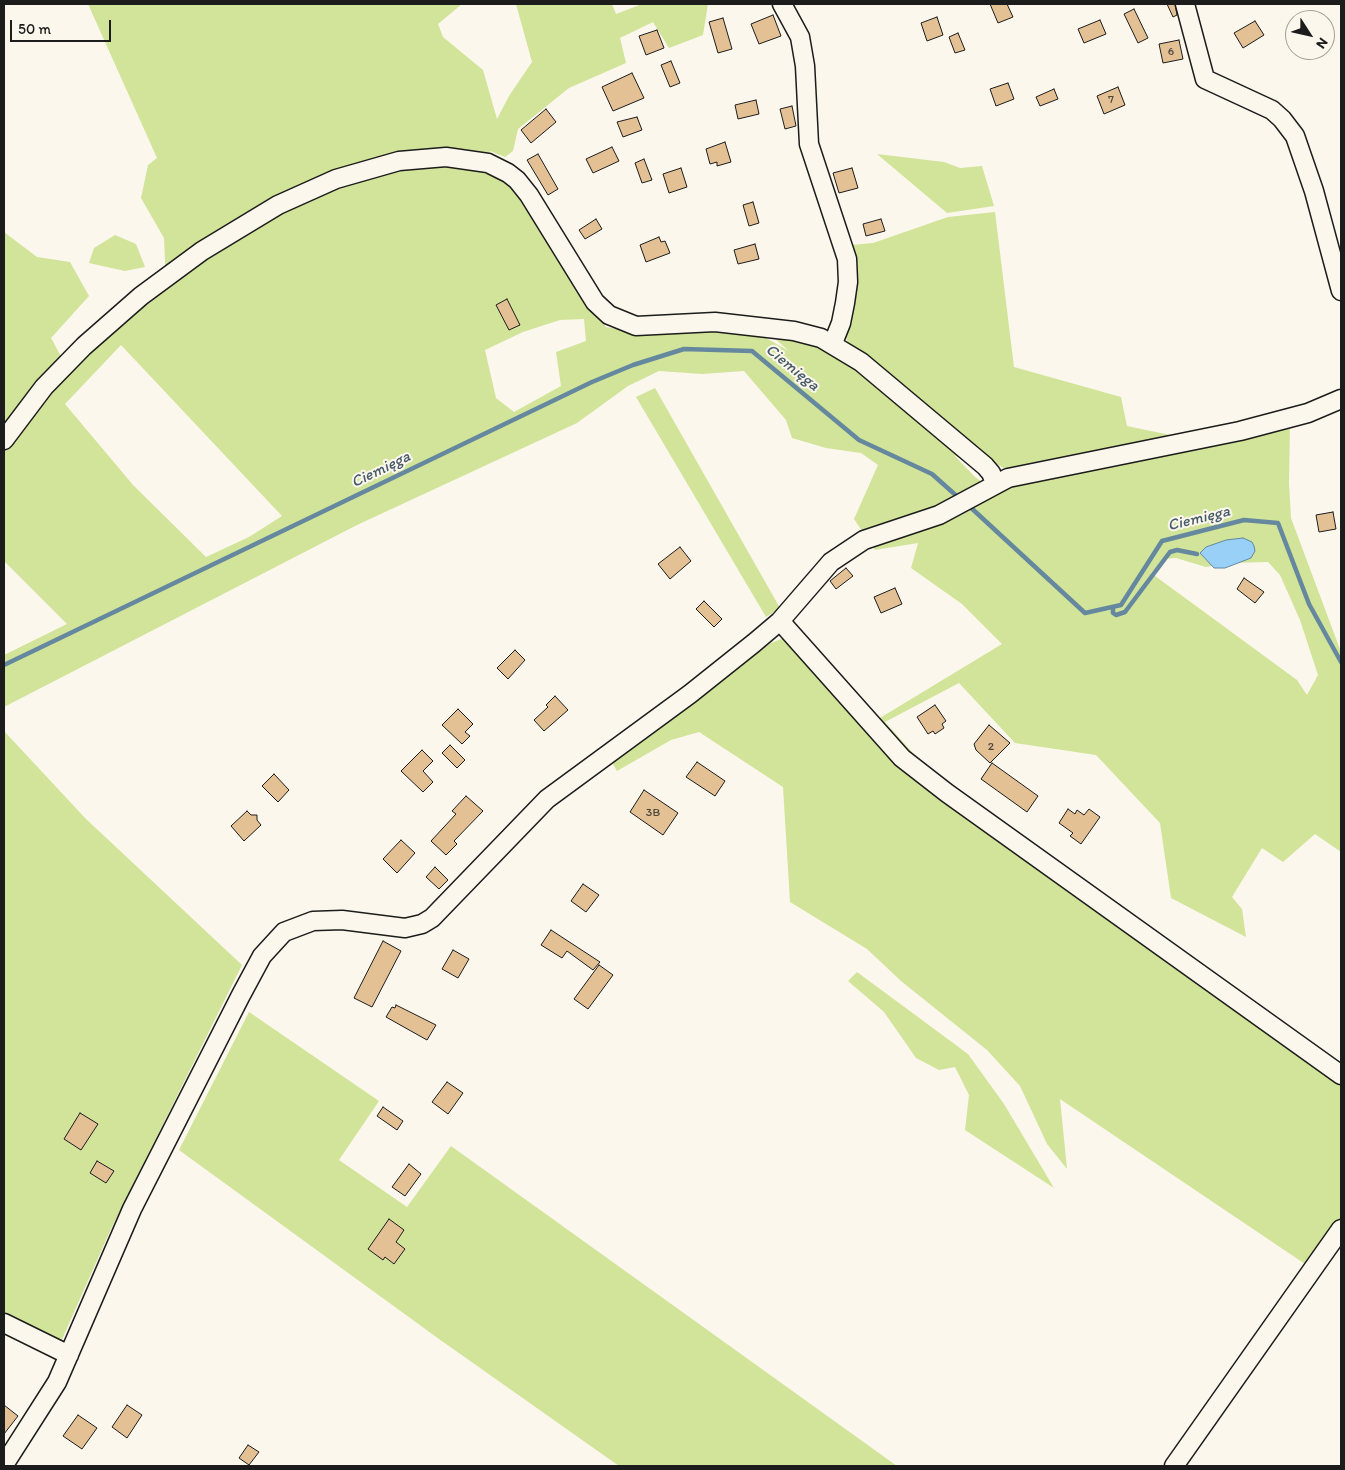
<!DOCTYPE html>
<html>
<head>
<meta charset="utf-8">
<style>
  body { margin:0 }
  #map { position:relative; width:1345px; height:1470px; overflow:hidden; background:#fbf7ec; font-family:Itim,sans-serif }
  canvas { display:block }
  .frame { position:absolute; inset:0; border:5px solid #1c1c1c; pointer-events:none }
  .north { position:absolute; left:1285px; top:10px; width:50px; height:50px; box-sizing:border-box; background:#fbf7ec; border:1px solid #a29f99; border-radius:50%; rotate:125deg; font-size:14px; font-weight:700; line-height:20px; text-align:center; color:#1c1c1c }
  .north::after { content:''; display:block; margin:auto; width:18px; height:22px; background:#1c1c1c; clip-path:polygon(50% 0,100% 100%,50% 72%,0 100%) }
  .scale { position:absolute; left:10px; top:20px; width:101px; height:22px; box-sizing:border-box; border:2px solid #1c1c1c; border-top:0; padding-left:6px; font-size:15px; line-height:18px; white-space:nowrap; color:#1c1c1c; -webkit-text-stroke:4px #fbf7ec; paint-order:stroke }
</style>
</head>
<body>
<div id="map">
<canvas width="1345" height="1470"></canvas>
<div class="frame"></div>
<div class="north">N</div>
<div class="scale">50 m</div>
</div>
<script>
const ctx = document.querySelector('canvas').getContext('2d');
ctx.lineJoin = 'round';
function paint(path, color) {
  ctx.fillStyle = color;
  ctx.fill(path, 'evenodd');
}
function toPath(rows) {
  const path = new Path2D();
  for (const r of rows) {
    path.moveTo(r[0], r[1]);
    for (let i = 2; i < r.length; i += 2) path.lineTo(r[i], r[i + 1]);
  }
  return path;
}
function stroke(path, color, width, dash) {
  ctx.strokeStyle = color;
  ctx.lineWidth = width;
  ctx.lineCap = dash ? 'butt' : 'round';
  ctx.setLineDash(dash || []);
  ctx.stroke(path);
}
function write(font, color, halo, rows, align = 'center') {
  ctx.font = font + ' Itim,sans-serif';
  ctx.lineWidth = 4;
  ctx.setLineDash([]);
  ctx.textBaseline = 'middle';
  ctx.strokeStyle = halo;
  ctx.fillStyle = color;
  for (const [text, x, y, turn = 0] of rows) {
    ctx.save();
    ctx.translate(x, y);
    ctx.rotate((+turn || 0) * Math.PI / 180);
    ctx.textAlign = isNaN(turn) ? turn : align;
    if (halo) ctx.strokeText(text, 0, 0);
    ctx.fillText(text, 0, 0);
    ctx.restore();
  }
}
paint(toPath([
  [88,4,462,4,438,24,443,37,483,70,497,119,509,96,532,62,516,4,612,4,616,14,642,4,708,4,703,35,669,48,653,22,620,38,626,63,569,88,518,129,513,151,505,157,490,151,486,167,507,176,606,327,633,332,711,330,766,338,789,351,774,338,778,335,835,349,983,471,954,455,974,476,993,491,1290,423,1289,483,1291,518,1341,652,1341,852,1315,834,1283,862,1262,848,1232,897,1242,909,1246,937,1171,898,1160,823,1096,755,1015,743,959,683,885,722,921,762,1083,894,1341,1085,1341,1219,1308,1266,1060,1099,1067,1169,1047,1144,1020,1086,987,1050,901,981,867,949,790,902,783,787,699,732,671,740,617,771,610,759,771,643,784,638,865,727,1002,644,962,604,911,568,918,543,875,550,854,519,878,465,861,453,826,448,792,438,786,420,744,371,702,374,659,371,628,386,577,423,357,525,4,707,4,655,67,624,4,561,4,448,68,368,166,284,164,238,141,198,148,165,157,158],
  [584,319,586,341,556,352,561,386,514,412,496,398,485,350,523,332,560,320],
  [121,345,282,516,249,537,206,557,133,485,65,404],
  [1176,558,1206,567,1229,563,1268,562,1280,575,1300,620,1318,675,1307,695,1297,680,1151,573,1164,559],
  [877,154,944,162,960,168,982,166,994,206,947,213],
  [995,212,1014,367,1121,397,1127,426,1175,436,1005,469,989,459,849,345,845,335,851,245,873,243,948,217],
  [4,232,37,257,70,262,89,296,51,338,63,360,4,430],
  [115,235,136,244,145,267,125,271,89,263,94,248],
  [655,388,780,608,766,617,636,397],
  [4,731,86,819,242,965,110,1231,56,1353,4,1326],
  [857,972,968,1054,1004,1104,1054,1188,965,1130,969,1095,955,1067,939,1070,916,1058,884,1012,848,981],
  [249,1012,379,1101,339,1160,407,1207,451,1146,897,1466,619,1466,439,1339,179,1150]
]), '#d1e499');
const water = toPath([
  [1243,538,1252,542,1254,546,1255,551,1251,558,1225,568,1214,568,1200,553,1206,547,1226,540,1243,538]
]);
paint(water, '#98d0f7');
stroke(water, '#66889f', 1);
stroke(toPath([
  [968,505,1085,613,1121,605,1162,541,1244,520,1278,523,1309,604,1341,662],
  [1113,607,1113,613,1116,615,1125,612,1170,552,1177,550,1197,554],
  [4,665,592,382,633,365,684,349,752,351,859,440,932,474,960,499]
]), '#66889f', 4.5);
const building = toPath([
  [990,4,1007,4,1013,17,998,23,990,4],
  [1167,4,1175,4,1177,15,1173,17,1167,4],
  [1134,9,1148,38,1138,43,1124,14,1134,9],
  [773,15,781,36,759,44,751,24,773,15],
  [937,17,943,35,927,41,921,23,937,17],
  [723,18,732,49,718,53,709,22,723,18],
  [1100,20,1106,34,1084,43,1078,29,1100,20],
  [1255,21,1264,35,1243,48,1234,33,1255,21],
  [657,30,664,48,646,55,639,36,657,30],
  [958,33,965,50,955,53,949,37,958,33],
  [1179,40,1183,59,1163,63,1159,44,1179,40],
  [671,61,680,83,670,87,661,65,671,61],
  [632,73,644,98,613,111,602,87,632,73],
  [1008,83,1014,99,996,106,990,89,1008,83],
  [1118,87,1125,105,1104,114,1097,96,1118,87],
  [1054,89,1058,99,1040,106,1036,97,1054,89],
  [756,100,759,114,738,119,735,105,756,100],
  [792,106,796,126,785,129,780,109,792,106],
  [546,109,556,122,531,143,521,130,546,109],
  [637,117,642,130,623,137,617,122,637,117],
  [725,142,731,162,717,166,717,162,710,164,706,149,725,142],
  [612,147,619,161,593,173,586,159,612,147],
  [538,154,558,189,548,195,527,160,538,154],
  [644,159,652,180,642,183,635,163,644,159],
  [681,168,687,187,669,193,663,174,681,168],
  [852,168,858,188,839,193,833,173,852,168],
  [753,202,759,223,749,226,743,205,753,202],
  [596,219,602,229,585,239,579,230,596,219],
  [881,219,885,231,866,236,863,224,881,219],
  [659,237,661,242,665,241,670,253,646,262,640,245,659,237],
  [755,244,759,259,738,264,734,250,755,244],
  [507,299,520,325,509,330,496,305,507,299],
  [1333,512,1336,529,1319,532,1316,515,1333,512],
  [680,547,691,561,670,579,658,564,680,547],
  [846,568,853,576,836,589,830,581,846,568],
  [1244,578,1264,592,1255,603,1237,589,1244,578],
  [895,588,902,604,881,613,874,597,895,588],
  [704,601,722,619,714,627,696,609,704,601],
  [515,650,525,660,508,679,497,668,515,650],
  [555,696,568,710,544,731,534,720,548,707,546,705,555,696],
  [935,705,946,721,942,724,944,728,935,734,933,731,928,734,917,717,935,705],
  [458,709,473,724,465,732,470,736,462,744,442,725,458,709],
  [989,725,1010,743,990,763,976,750,974,744,989,725],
  [450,745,465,760,457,768,442,753,450,745],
  [422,750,433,761,423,771,433,782,423,792,401,771,422,750],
  [697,762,725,781,715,796,686,777,697,762],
  [992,763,1038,796,1027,812,981,779,992,763],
  [274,774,289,790,278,802,262,786,274,774],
  [644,790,678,813,663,835,630,812,644,790],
  [466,796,483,811,454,841,457,844,446,855,431,841,456,814,452,811,466,796],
  [1068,809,1075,814,1077,810,1084,815,1089,809,1100,817,1081,844,1070,836,1073,833,1059,823,1068,809],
  [247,811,251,815,257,815,257,820,261,825,244,841,231,826,247,811],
  [401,840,415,853,397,873,383,859,401,840],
  [435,867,448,880,439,889,426,877,435,867],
  [583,884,599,895,586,912,571,901,583,884],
  [551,930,600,962,593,970,567,951,562,958,541,945,551,930],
  [383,941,401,951,372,1007,354,998,383,941],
  [453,950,469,959,458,978,442,969,453,950],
  [599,965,613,975,588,1009,574,999,599,965],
  [396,1005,436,1025,427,1040,386,1017,392,1007,395,1008,396,1005],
  [447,1082,463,1093,448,1114,432,1102,447,1082],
  [383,1107,403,1121,397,1130,377,1116,383,1107],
  [80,1113,98,1124,81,1150,64,1139,80,1113],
  [97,1161,114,1171,106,1183,90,1173,97,1161],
  [409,1164,421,1174,405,1196,392,1187,409,1164],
  [389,1219,404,1230,396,1242,405,1249,394,1264,385,1257,383,1260,368,1249,389,1219],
  [4,1405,18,1416,4,1434,4,1405],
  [127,1405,142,1415,127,1438,112,1427,127,1405],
  [78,1415,97,1428,82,1449,63,1436,78,1415],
  [248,1445,259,1452,249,1465,239,1458,248,1445]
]);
paint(building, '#e4c195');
stroke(building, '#1c1c1c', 1);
const minor = toPath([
  [782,4,800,37,805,66,809,144,847,259,848,282,845,303,841,323,833,343],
  [1185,4,1205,79,1272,110,1282,119,1295,136,1314,191,1341,291],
  [4,440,44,387,84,346,141,296,202,251,278,205,336,179,399,161,446,157,488,163,508,173,517,180,529,195,595,302,609,315,636,326,715,322,794,331,821,338,861,362,985,466,991,473,995,483],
  [780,621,902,758,947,793,1341,1075],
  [4,1323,69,1355],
  [4,1465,57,1382,132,1209,241,995,262,956,284,932,313,921,342,920,405,928,422,924,432,918,547,799,690,694,754,643,780,621,831,562,864,540,939,515,1008,478,1240,431,1308,413,1341,399],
  [1174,1466,1341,1229]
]);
stroke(minor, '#1c1c1c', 21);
stroke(minor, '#fbf7ec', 18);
write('12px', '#4e453a', null, [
  ["6",1171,52],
  ["7",1111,100],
  ["2",991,747],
  ["3B",653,813]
]);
write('italic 16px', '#475b69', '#fbf7ec', [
  ["Ciemięga",792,368,39],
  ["Ciemięga",381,470,-26],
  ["Ciemięga",1199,519,-14]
]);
</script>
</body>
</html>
